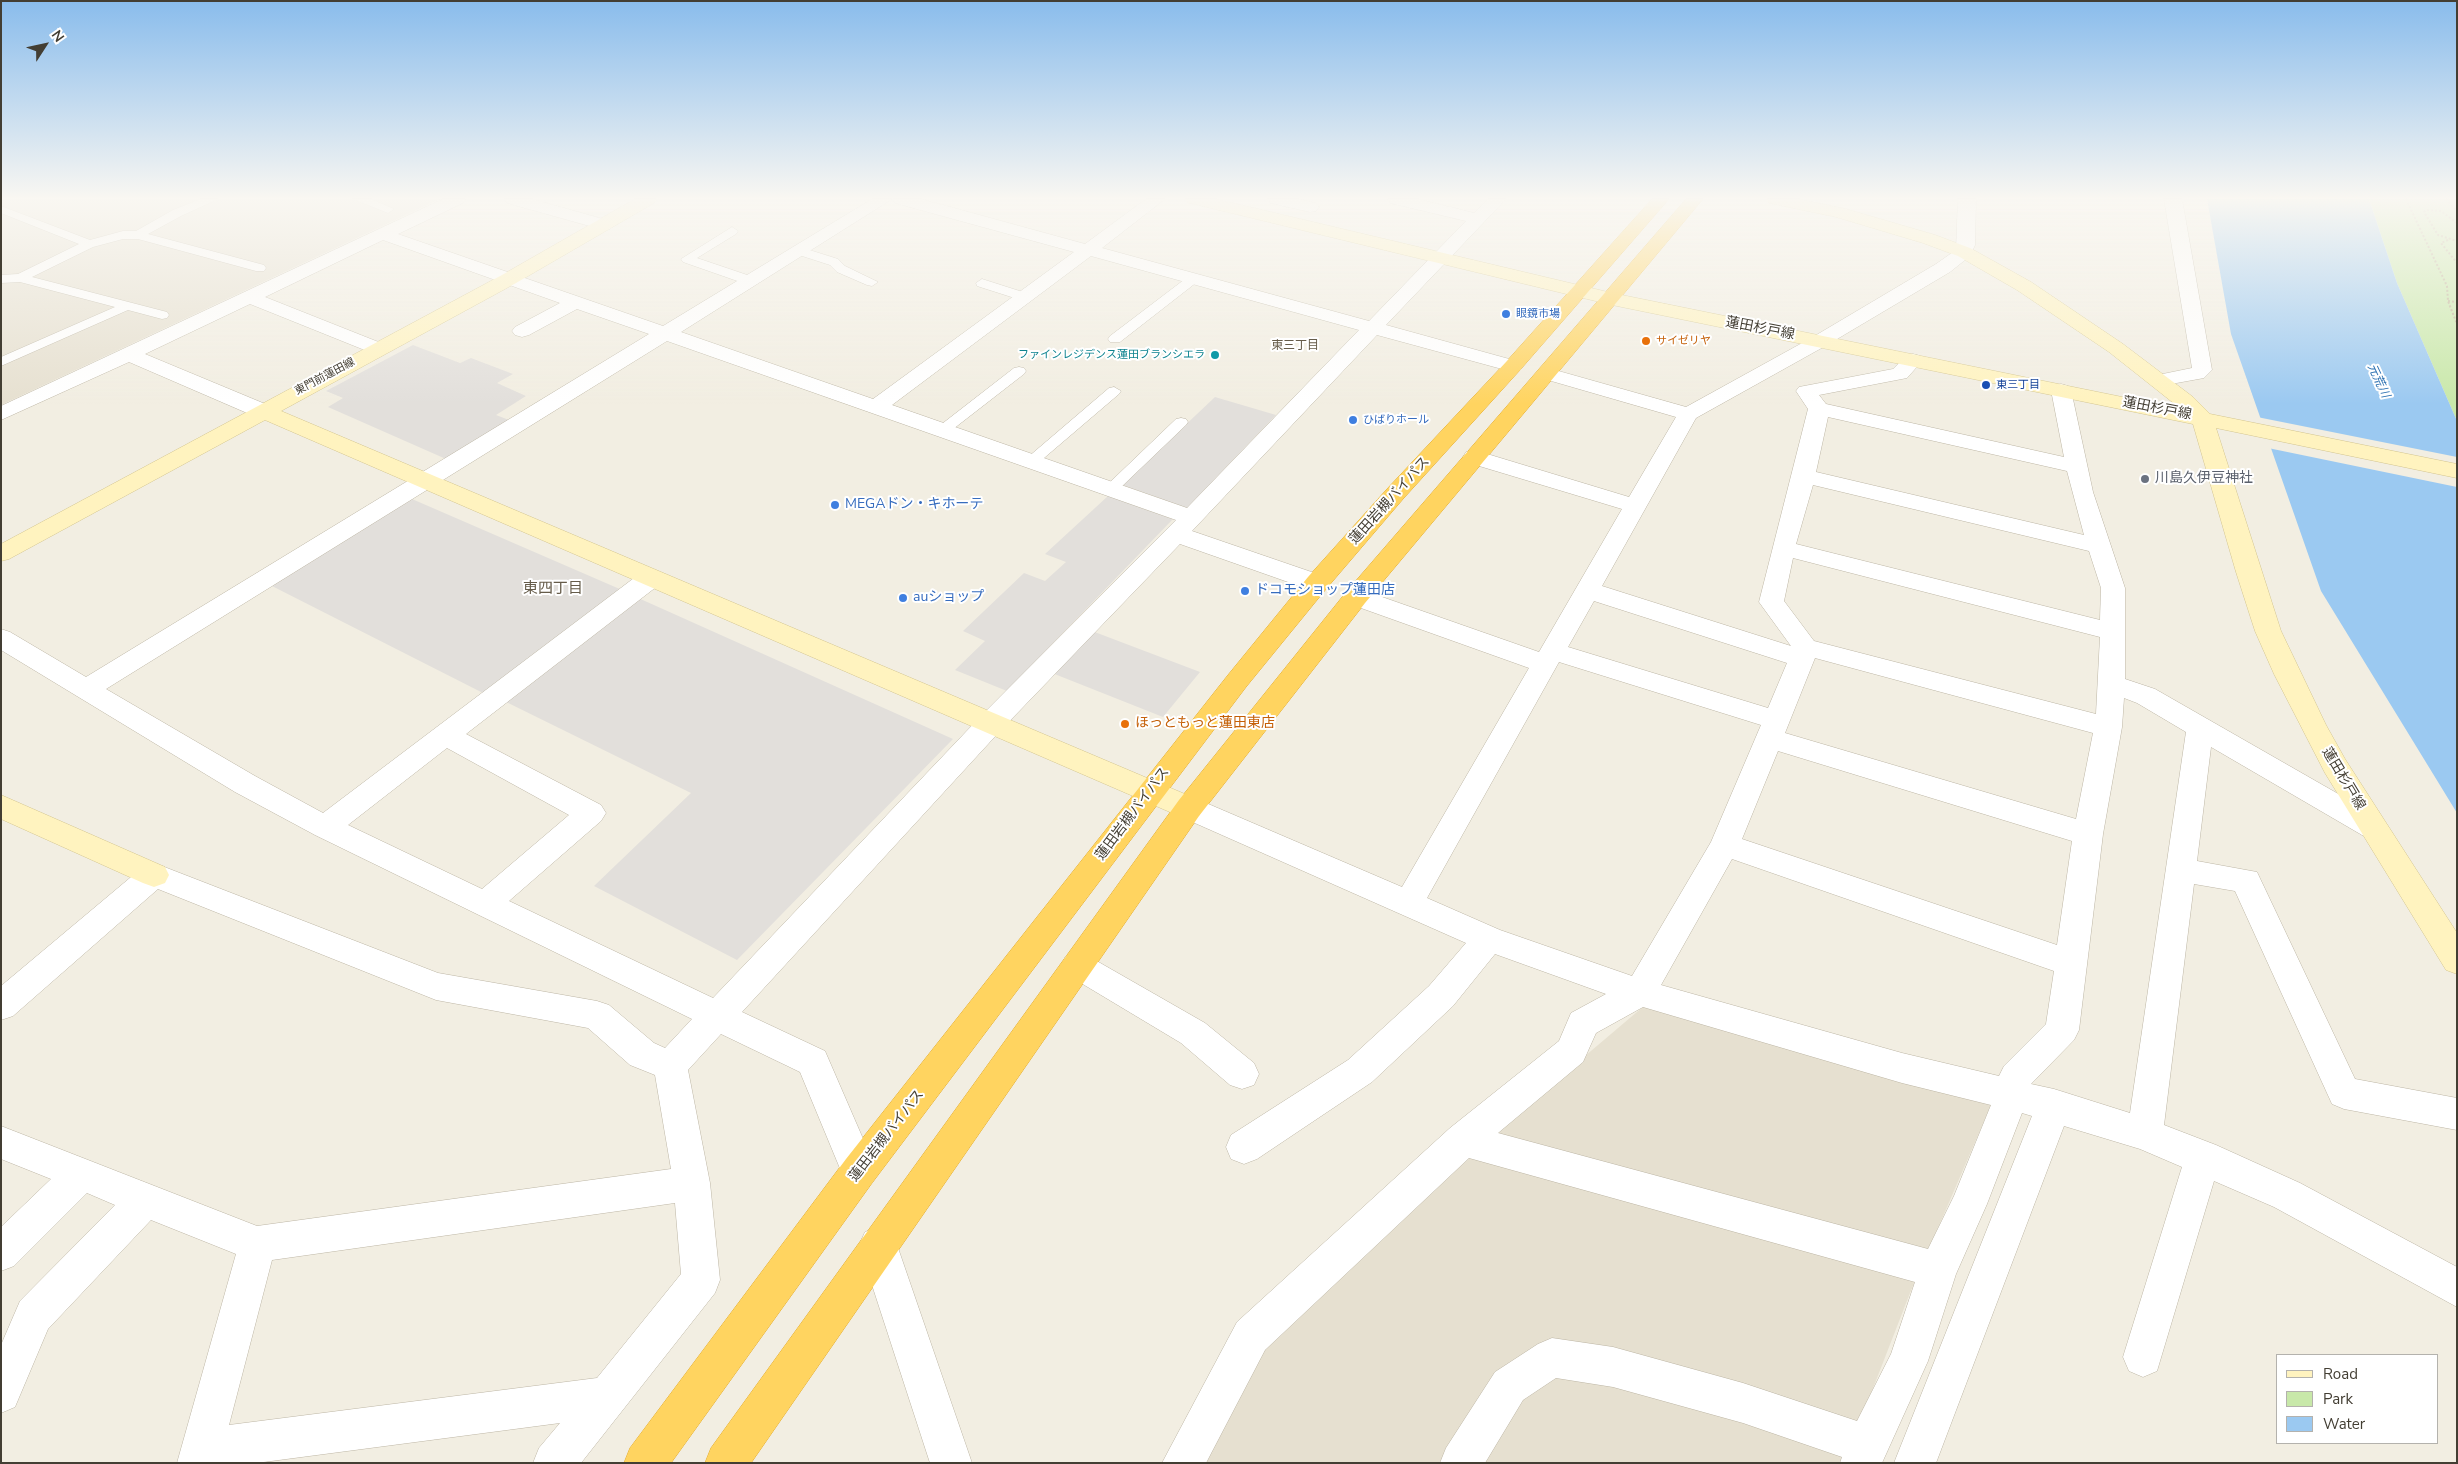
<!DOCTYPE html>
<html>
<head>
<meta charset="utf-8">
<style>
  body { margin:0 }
  #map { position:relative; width:2458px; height:1464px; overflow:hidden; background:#f2eee2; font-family:"Nunito Sans",sans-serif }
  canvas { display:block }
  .frame { position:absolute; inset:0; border:2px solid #433e33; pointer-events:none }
  .legend { position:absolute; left:2276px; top:1354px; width:162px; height:90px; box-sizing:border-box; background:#fff; border:1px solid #b4b2ad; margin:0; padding:6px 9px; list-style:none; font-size:15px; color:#433e33 }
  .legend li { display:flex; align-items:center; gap:10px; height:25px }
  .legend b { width:25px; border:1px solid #b4b2ad }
  .north { position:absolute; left:20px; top:20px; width:50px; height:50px; -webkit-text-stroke:4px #fff; paint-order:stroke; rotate:55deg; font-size:14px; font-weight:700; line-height:20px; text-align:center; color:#433e33 }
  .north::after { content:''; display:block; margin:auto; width:18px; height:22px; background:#433e33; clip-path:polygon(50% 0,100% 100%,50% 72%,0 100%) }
</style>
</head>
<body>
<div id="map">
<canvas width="2458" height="1464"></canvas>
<div class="frame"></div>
<ul class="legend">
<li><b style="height:6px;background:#fff3bf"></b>Road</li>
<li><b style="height:14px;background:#c8e8a9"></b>Park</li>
<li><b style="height:14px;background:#9bc9f1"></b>Water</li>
</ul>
<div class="north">N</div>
</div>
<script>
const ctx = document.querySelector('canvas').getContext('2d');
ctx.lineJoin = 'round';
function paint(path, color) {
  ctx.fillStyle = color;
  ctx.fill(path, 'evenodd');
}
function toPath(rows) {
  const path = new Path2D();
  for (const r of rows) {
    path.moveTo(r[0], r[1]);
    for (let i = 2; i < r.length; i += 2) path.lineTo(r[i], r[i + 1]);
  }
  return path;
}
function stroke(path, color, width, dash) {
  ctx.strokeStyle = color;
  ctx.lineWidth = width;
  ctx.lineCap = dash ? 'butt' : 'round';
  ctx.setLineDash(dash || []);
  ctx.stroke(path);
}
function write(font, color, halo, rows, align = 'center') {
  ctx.font = font + ' "Nunito Sans","Noto Sans JP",sans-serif';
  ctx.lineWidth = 4;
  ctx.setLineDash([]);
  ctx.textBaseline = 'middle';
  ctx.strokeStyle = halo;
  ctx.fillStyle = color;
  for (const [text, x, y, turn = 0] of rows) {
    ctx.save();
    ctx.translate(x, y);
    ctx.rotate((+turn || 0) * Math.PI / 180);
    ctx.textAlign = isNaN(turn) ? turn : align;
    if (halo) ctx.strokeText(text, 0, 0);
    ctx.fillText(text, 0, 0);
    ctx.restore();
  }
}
paint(toPath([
  [1,199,440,199,1,405],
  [1644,1006,1991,1105,1910,1293,1844,1463,1201,1463,1262,1351,1460,1162]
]), '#e6e0d0');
paint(toPath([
  [2369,199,2457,199,2457,421,2397,283]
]), '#c8e8a9');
paint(toPath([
  [413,345,460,363,471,358,513,374,497,383,526,396,496,415,509,420,446,459,328,407,343,398,326,391],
  [1215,397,1276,415,1187,508,1122,485],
  [1108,496,1173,519,1007,691,955,670,985,641,963,631,1024,573,1045,581,1066,562,1045,554],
  [412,499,622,590,483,693,270,585],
  [636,597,953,739,737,960,594,886,691,793,496,697],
  [1092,631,1200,672,1163,717,1052,673]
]), '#e2dfdb');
paint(toPath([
  [2207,199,2369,199,2397,283,2457,421,2457,813,2321,591,2231,334]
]), '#9bc9f1');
paint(toPath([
  [2257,417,2457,457,2457,487,2268,448]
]), '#f2eee2');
const lane = toPath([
  [201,199,218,199,181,216,148,234,264,265,266,268,264,271,256,271,138,239,123,239,93,247,32,277,167,312,169,315,167,318,162,319,128,310,1,366,1,357,115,307,20,282,1,283,1,275,18,274,79,244,1,213,1,206,90,240,123,231,136,231,173,210,201,199],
  [353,199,371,199,394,209,388,213,353,199],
  [732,227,738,231,736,234,697,258,756,278,757,281,756,284,746,284,683,262,681,259,732,227],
  [800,247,838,259,845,266,878,282,872,286,867,285,837,272,830,265,796,254,794,251,800,247],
  [1193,275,1197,276,1199,279,1197,282,1120,342,1110,342,1108,339,1110,336,1189,276,1193,275],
  [982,279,1029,294,1030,297,1024,301,977,286,976,283,982,279],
  [1019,367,1024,368,1026,371,1024,374,948,433,938,433,936,430,938,427,1014,368,1019,367],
  [1114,387,1121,391,1119,394,1037,464,1027,464,1024,461,1027,458,1109,388,1114,387],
  [1181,418,1186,419,1188,422,1186,425,1116,492,1106,492,1103,489,1106,486,1176,419,1181,418]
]);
const street = toPath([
  [443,199,465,199,463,203,398,234,663,326,872,199,892,199,681,332,873,399,1074,252,895,203,893,199,921,199,1085,244,1146,199,1165,199,1102,248,1369,321,1466,221,1390,203,1388,199,1418,199,1474,213,1488,199,1506,199,1386,325,1520,362,1523,366,1520,370,1513,372,1377,335,1192,531,1326,577,1329,583,1326,589,1317,591,1308,589,1180,544,1001,730,742,1012,825,1051,877,1171,872,1183,859,1188,846,1183,800,1072,721,1034,688,1070,710,1183,720,1280,715,1293,581,1463,533,1463,539,1448,560,1423,256,1463,177,1463,236,1254,151,1220,48,1329,15,1407,1,1413,1,1345,20,1301,115,1205,87,1193,14,1266,1,1271,1,1227,51,1179,1,1159,1,1126,257,1226,671,1169,655,1075,630,1065,588,1028,436,1000,158,889,13,1016,1,1020,1,986,143,867,154,863,438,973,597,1001,609,1005,654,1043,665,1048,692,1019,315,835,235,792,1,650,1,629,10,632,86,677,649,334,577,309,529,335,522,337,515,335,512,331,515,327,560,303,383,240,265,297,386,345,389,349,386,353,379,355,372,353,250,304,145,354,270,406,273,411,270,416,262,417,254,416,129,362,1,420,1,406,443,199],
  [1091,256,1359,330,1187,508,892,405,1091,256],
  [667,341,1176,520,981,716,713,998,509,901,601,821,606,813,601,805,466,734,660,584,663,578,660,572,651,570,642,572,323,813,255,776,106,689,667,341],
  [447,748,569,815,482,889,348,825,447,748],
  [675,1203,681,1274,597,1378,229,1425,272,1260,675,1203],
  [505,199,532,199,610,221,613,225,610,229,604,230,507,203,505,199],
  [1268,199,1298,199,1316,203,1319,207,1316,211,1310,212,1270,203,1268,199],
  [1958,199,1976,199,1975,245,1970,256,1950,272,1827,345,1696,418,1602,586,1791,646,1759,602,1808,409,1796,391,1799,387,1893,369,1906,356,1913,354,1920,356,1923,360,1907,378,1819,395,1826,404,2064,457,2051,390,2054,386,2061,384,2068,386,2071,390,2093,492,2125,588,2125,679,2155,689,2382,819,2387,827,2382,835,2372,838,2362,835,2211,747,2197,861,2257,872,2355,1079,2457,1098,2457,1130,2344,1109,2332,1104,2235,891,2194,884,2164,1125,2216,1145,2300,1183,2457,1267,2457,1307,2274,1207,2214,1181,2157,1371,2143,1377,2129,1371,2123,1357,2182,1167,2140,1149,2064,1126,1936,1463,1894,1463,2032,1116,2022,1113,1987,1204,1956,1274,1928,1361,1882,1463,1840,1463,1842,1457,1743,1423,1613,1387,1556,1378,1523,1400,1485,1463,1440,1463,1446,1448,1495,1372,1538,1344,1552,1338,1613,1347,1743,1383,1857,1421,1891,1354,1915,1282,1469,1158,1265,1350,1206,1463,1162,1463,1237,1322,1450,1128,1559,1041,1571,1013,1606,994,1495,954,1453,1006,1372,1082,1257,1159,1244,1164,1231,1159,1226,1147,1231,1135,1348,1060,1429,986,1466,943,1179,816,1175,808,1179,800,1189,797,1199,800,1402,887,1529,668,1347,603,1344,597,1347,591,1356,589,1365,591,1539,652,1622,509,1466,462,1463,457,1466,452,1474,450,1629,497,1676,417,1541,378,1538,374,1541,370,1548,368,1555,370,1686,407,1813,337,1936,264,1956,250,1958,199],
  [1828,417,2067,471,2084,535,1816,472,1828,417],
  [1813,485,2089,551,2101,588,2100,620,1796,544,1813,485],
  [1793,558,2100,637,2096,714,1814,641,1784,601,1793,558],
  [1594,601,1787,663,1768,708,1568,647,1594,601],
  [1815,658,2093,733,2076,819,1785,733,1815,658],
  [1559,662,1761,725,1711,842,1632,976,1500,930,1427,898,1559,662],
  [2124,698,2137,703,2186,732,2130,1113,2054,1089,2031,1084,2074,1040,2079,1030,2103,834,2122,727,2124,698],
  [1778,751,2072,841,2057,945,1742,839,1778,751],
  [1732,859,2054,971,2046,1024,2004,1066,1999,1076,1902,1053,1661,985,1732,859],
  [1643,1007,1902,1083,1991,1105,1954,1196,1928,1249,1498,1133,1583,1062,1596,1033,1643,1007],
  [2164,199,2182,199,2212,370,2204,378,2160,386,2153,384,2150,380,2153,376,2192,368,2164,199],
  [1077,952,1088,956,1205,1023,1254,1063,1259,1074,1254,1085,1242,1089,1230,1085,1181,1043,1066,974,1061,965,1066,956,1077,952],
  [878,1227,891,1232,897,1245,972,1463,930,1463,859,1245,865,1232,878,1227]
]);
const secondary = toPath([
  [635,199,656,199,654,203,516,283,281,411,1199,800,1203,808,1199,816,1189,819,1179,816,265,420,9,559,1,561,1,544,502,275,635,199],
  [1186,199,1216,199,1612,293,2181,409,2109,352,2017,290,1958,256,1923,243,1836,217,1769,203,1767,199,1799,199,1846,209,1935,235,1970,248,2031,282,2123,344,2193,397,2210,414,2457,464,2457,478,2216,428,2281,631,2326,725,2345,759,2457,933,2457,974,2446,970,2325,773,2274,674,2255,631,2236,572,2193,424,1612,305,1194,204,1188,203,1186,199],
  [1,795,165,867,169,875,165,883,154,887,143,883,1,819,1,795]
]);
const highway = toPath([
  [1652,199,1669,199,1520,370,1403,499,1326,589,1246,687,872,1183,671,1463,624,1463,630,1448,846,1159,1228,675,1308,577,1387,489,1506,362,1652,199],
  [1686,199,1703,199,1365,603,1199,816,751,1463,705,1463,711,1448,1179,800,1347,591,1686,199]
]);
stroke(lane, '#bdb6a5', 1);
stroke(street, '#bdb6a5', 1);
stroke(secondary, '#d3c590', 1);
stroke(highway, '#e1aa2d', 1);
stroke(toPath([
  [2406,199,2447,286,2448,301,2457,324],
  [2446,199,2457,211],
  [2457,223,2441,211,2426,210,2424,212,2438,235,2457,241],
  [2448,240,2441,243,2457,263],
  [2448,301,2457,302]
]), '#bfb395', 2, [2, 2]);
paint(lane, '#fff');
paint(street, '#fff');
paint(secondary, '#fff3bf');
paint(highway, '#ffd460');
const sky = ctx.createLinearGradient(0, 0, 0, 404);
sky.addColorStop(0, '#89bcec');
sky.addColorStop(0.49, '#f9f7f2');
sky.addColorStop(1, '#f9f7f200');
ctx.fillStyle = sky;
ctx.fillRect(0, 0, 2458, 404);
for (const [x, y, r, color] of [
  [1506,314,5,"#3f7fe0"],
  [1646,341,5,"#e8710a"],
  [1215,355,5,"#0f9aa8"],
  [1986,385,5,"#1a4fb4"],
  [1353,420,5,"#3f7fe0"],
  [2145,479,5,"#6b7280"],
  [835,505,5,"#3f7fe0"],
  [1245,591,5,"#3f7fe0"],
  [903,598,5,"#3f7fe0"],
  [1125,724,5,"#e8710a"]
]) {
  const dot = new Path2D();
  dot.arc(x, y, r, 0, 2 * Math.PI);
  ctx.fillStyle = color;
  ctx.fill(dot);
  stroke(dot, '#fff', 2);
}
write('11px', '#366cbe', '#fff', [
  ["眼鏡市場",1516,314],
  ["ひばりホール",1363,420]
], 'left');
write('11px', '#c56008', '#fff', [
  ["サイゼリヤ",1656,341]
], 'left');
write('11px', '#0d838f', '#fff', [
  ["ファインレジデンス蓮田ブランシエラ",1205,355]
], 'right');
write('11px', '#433e33', '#fff', [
  ["東門前蓮田線",325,377,-28]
]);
write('11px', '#164399', '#fff', [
  ["東三丁目",1996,385]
], 'left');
write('12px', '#665c4a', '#fff', [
  ["東三丁目",1295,346]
]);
write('italic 12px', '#2a6fb1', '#fff', [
  ["元荒川",2378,381,65]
]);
write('14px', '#433e33', '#fff', [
  ["蓮田杉戸線",1760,329,11],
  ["蓮田杉戸線",2157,409,11],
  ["蓮田岩槻バイパス",1390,501,-48],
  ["蓮田杉戸線",2343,779,59],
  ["蓮田岩槻バイパス",1133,814,-53],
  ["蓮田岩槻バイパス",887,1136,-52]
]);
write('14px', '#5b616d', '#fff', [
  ["川島久伊豆神社",2155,479]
], 'left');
write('14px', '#366cbe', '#fff', [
  ["MEGAドン・キホーテ",845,505],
  ["ドコモショップ蓮田店",1255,591],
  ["auショップ",913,598]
], 'left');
write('14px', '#c56008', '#fff', [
  ["ほっともっと蓮田東店",1135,724]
], 'left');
write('15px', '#665c4a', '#fff', [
  ["東四丁目",553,589]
]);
</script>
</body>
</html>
